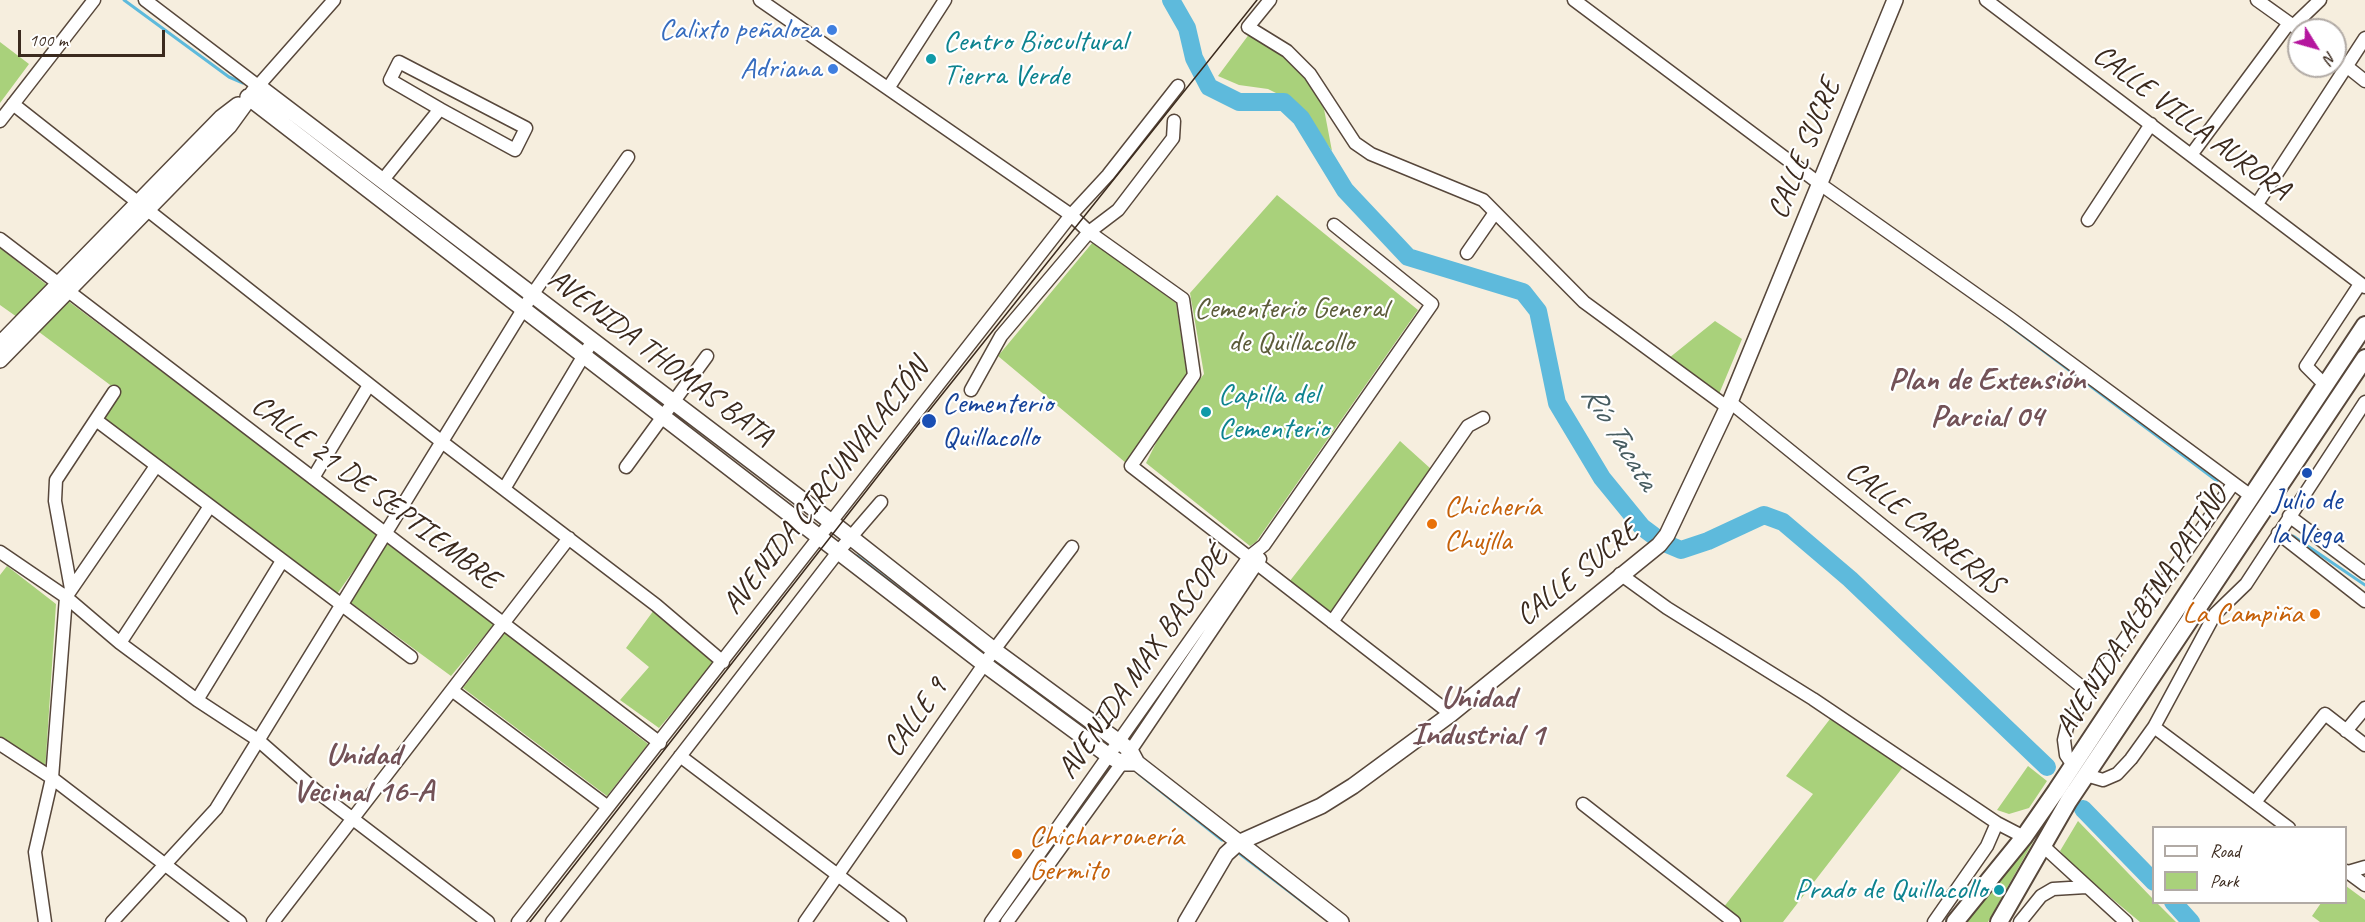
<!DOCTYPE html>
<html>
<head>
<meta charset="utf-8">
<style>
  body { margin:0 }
  #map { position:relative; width:2365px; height:922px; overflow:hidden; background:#f6eede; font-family:Caveat,sans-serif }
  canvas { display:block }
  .legend { position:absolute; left:2152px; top:826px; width:195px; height:78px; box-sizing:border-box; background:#fff; border:2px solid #b1aaa5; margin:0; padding:8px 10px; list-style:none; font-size:18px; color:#3b2a1e }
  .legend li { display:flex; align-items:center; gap:12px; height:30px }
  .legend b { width:30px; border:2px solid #b1aaa5 }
  .north { position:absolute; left:2287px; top:18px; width:60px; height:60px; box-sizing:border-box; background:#fff; border:2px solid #b1aaa5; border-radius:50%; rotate:127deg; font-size:16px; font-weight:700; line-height:24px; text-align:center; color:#3b2a1e }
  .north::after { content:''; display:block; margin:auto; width:21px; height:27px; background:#b5179e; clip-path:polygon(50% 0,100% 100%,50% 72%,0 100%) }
  .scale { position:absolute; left:18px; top:30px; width:147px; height:27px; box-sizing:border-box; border:3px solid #3b2a1e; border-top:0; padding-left:8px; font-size:18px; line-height:21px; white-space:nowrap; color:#3b2a1e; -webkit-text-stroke:4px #fff; paint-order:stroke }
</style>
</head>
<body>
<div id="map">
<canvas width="2365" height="922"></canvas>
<ul class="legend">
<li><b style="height:8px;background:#fff"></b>Road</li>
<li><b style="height:16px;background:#a9d17b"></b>Park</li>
</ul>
<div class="north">N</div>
<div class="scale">100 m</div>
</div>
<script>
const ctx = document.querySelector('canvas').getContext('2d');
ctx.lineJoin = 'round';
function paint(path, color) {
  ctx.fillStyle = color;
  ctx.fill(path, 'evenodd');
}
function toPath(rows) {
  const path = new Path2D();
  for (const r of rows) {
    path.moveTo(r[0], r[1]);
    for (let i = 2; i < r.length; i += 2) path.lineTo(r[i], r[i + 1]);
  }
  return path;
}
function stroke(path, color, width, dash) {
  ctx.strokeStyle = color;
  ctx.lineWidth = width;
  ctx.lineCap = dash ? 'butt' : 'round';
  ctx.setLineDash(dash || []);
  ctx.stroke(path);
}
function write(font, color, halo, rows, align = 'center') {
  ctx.font = font + ' Caveat,sans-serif';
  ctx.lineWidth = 4.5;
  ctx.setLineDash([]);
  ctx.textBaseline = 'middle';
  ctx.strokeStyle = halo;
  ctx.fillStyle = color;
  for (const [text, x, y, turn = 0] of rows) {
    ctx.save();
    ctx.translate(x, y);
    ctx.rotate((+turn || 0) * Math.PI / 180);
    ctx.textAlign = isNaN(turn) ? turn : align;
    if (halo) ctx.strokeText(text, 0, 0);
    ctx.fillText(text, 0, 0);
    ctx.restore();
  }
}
paint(toPath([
  [1250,33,1289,57,1311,85,1324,109,1332,151,1298,104,1268,89,1239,85,1218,76],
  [0,42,29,64,0,103],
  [1277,195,1418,310,1256,542,1250,546,1146,463,1166,423,1204,374,1190,293],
  [1093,242,1176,303,1187,376,1126,463,998,356],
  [0,248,47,285,17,317,0,305],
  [68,301,379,535,337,594,102,418,121,393,39,332],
  [1715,321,1742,339,1719,394,1669,358],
  [1400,441,1431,469,1331,613,1289,582],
  [386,543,495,623,451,676,350,602],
  [7,566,56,604,45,772,0,738,0,575],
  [654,610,716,661,659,728,620,700,649,667,626,648],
  [505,633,648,744,607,796,463,688],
  [1830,719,1903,767,1783,922,1742,922,1723,908,1813,794,1786,776],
  [2028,766,2047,781,2029,808,2009,814,1997,810],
  [2078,821,2153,899,2154,902,2157,903,2176,922,2140,922,2074,867,2060,851],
  [2034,840,1988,922,1965,922,2009,868],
  [2346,886,2365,900,2365,922,2320,922,2312,916,2321,903,2346,902]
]), '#a9d17b');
stroke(toPath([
  [124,0,229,77,243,83],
  [2005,322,2217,481],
  [2293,536,2365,585],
  [857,556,951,629],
  [1139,774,1222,840],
  [1240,854,1320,915]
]), '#5ebadc', 3);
stroke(toPath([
  [1171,0,1187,28,1194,58,1209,87,1239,102,1284,102,1301,118,1345,190,1408,257,1523,292,1538,311,1557,403,1602,478,1642,527,1662,542,1681,550,1708,541,1764,515,1783,522,1850,579,2047,767],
  [2083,809,2154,882],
  [2173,902,2191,922]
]), '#5ebadc', 18);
const minor = toPath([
  [145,0,258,86,334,0],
  [760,0,1071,215,1089,232,1183,299,1194,375,1131,466,1451,714],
  [1270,0,1248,27,1287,51,1310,74,1355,143,1371,154,1483,200,1584,302,1727,407],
  [1574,0,1820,184,2011,319,2251,496],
  [1986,0,2365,287],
  [2257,0,2299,30],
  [2293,26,2320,0],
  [2335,57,2365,81],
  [889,87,945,0],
  [13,104,442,442,656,605,723,662],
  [0,121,94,0],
  [2191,155,2289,23],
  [382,181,440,109,515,150,526,128,399,62,390,80,440,109],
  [2257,204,2365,38],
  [2088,220,2151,124],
  [0,239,660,743],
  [1467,253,1494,214],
  [2325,385,2306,366,2360,284],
  [971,390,1001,336,1089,232,1118,210,1173,138,1174,121],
  [1730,402,2088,692],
  [96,420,411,657],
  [626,467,707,356],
  [313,478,369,385],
  [504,489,593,340],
  [2289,516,2365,573],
  [2278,533,2365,601],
  [0,552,66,597,120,643,197,700,258,740,315,790,488,922],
  [1620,574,1667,608,1813,699,1997,823,2024,837],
  [71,589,55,501,56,480,114,392],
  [1332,622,1468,426,1483,418],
  [120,643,210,506],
  [453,691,608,807],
  [197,700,282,561],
  [2154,727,2289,828],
  [2346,731,2365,708],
  [0,744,52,778,240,922],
  [680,756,900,922],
  [2073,765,2066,755,2064,740,2067,727,2088,692,2233,484],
  [2086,775,2103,780,2117,774,2131,759,2154,727,2215,614,2246,584,2365,402],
  [2255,802,2325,714,2365,745],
  [1583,804,1734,922],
  [2042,845,2126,922],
  [2346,871,2365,885],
  [2348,872,2365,867],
  [45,922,35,852,52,778,66,597,156,466],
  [112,922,216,809,532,295,628,157],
  [273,922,569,538],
  [518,922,1071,215,1108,175,1178,86],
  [552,922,838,552,881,502],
  [805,922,994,650,1072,547],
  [991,922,1249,557,1264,545,1432,304,1334,225],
  [1007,922,1122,763,1260,559],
  [1934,922,1987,846,1997,823],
  [2020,922,2041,896,2053,889,2086,887]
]);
const major = toPath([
  [248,97,984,664,1109,756,1122,763,1137,763],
  [0,344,221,118,238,105],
  [0,360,229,126,258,86,830,521,994,650,1130,750,1137,763,1341,922],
  [1186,922,1226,854,1238,843,1321,806,1353,786,1451,714,1659,545,1667,535,1730,402,1895,0]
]);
const highway = toPath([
  [1955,922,2024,837,2056,791,2365,325],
  [1999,922,2068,802,2365,358]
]);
stroke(minor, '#57473b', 15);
stroke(major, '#57473b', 18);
stroke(highway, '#57473b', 20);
stroke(minor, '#fff', 12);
stroke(major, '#fff', 15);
stroke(highway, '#fff', 16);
stroke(toPath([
  [530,922,924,417,1257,0]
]), '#3b2a1e', 1.5);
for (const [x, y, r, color] of [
  [832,30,6,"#3f7fe0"],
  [931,59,6,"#0f9aa8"],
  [833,69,6,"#3f7fe0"],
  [1206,412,6,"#0f9aa8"],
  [929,421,8,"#1a4fb4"],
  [2307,473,6,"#1a4fb4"],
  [1432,524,6,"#e8710a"],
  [2315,614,6,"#e8710a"],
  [1017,854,6,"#e8710a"],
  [1999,890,6,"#0f9aa8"]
]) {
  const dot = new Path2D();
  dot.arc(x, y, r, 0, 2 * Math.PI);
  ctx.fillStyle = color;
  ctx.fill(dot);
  stroke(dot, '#fff', 2);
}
write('30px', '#366cbe', '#fff', [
  ["Calixto peñaloza",820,30],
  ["Adriana",821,69]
], 'right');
write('30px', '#0d838f', '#fff', [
  ["Centro Biocultural",943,42],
  ["Tierra Verde",943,76],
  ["Capilla del",1218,395],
  ["Cementerio",1218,429],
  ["Prado de Quillacollo",1987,890,"right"]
], 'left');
write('30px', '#3b2a1e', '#fff', [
  ["CALLE VILLA AURORA",2191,123,37],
  ["CALLE SUCRE",1805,149,-68],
  ["AVENIDA THOMAS BATA",660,358,37],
  ["AVENIDA CIRCUNVALACIÓN",826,487,-52],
  ["CALLE 21 DE SEPTIEMBRE",375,493,37],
  ["CALLE CARRERAS",1924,528,39],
  ["CALLE SUCRE",1578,574,-39],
  ["AVENIDA ALBINA PATIÑO",2142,612,-57],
  ["AVENIDA MAX BASCOPÉ",1144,663,-55],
  ["CALLE 9",916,718,-55]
]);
write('30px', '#5c5c3a', '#fff', [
  ["Cementerio General",1291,309],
  ["de Quillacollo",1291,343]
]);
write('30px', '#164399', '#fff', [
  ["Cementerio",942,404],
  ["Quillacollo",942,438],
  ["Julio de",2307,501,"center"],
  ["la Vega",2307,535,"center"]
], 'left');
write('30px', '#c56008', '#fff', [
  ["Chichería",1444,507],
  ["Chujlla",1444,541],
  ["La Campiña",2303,614,"right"],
  ["Chicharronería",1029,837],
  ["Germito",1029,871]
], 'left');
write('bold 32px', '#735257', '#fff', [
  ["Plan de Extensión",1987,381],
  ["Parcial 04",1987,418],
  ["Unidad",1478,699],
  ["Industrial 1",1478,736],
  ["Unidad",363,756],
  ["Vecinal 16-A",363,793]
]);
write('italic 32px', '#475c60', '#fff', [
  ["Río Tacata",1619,438,58]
]);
</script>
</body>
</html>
